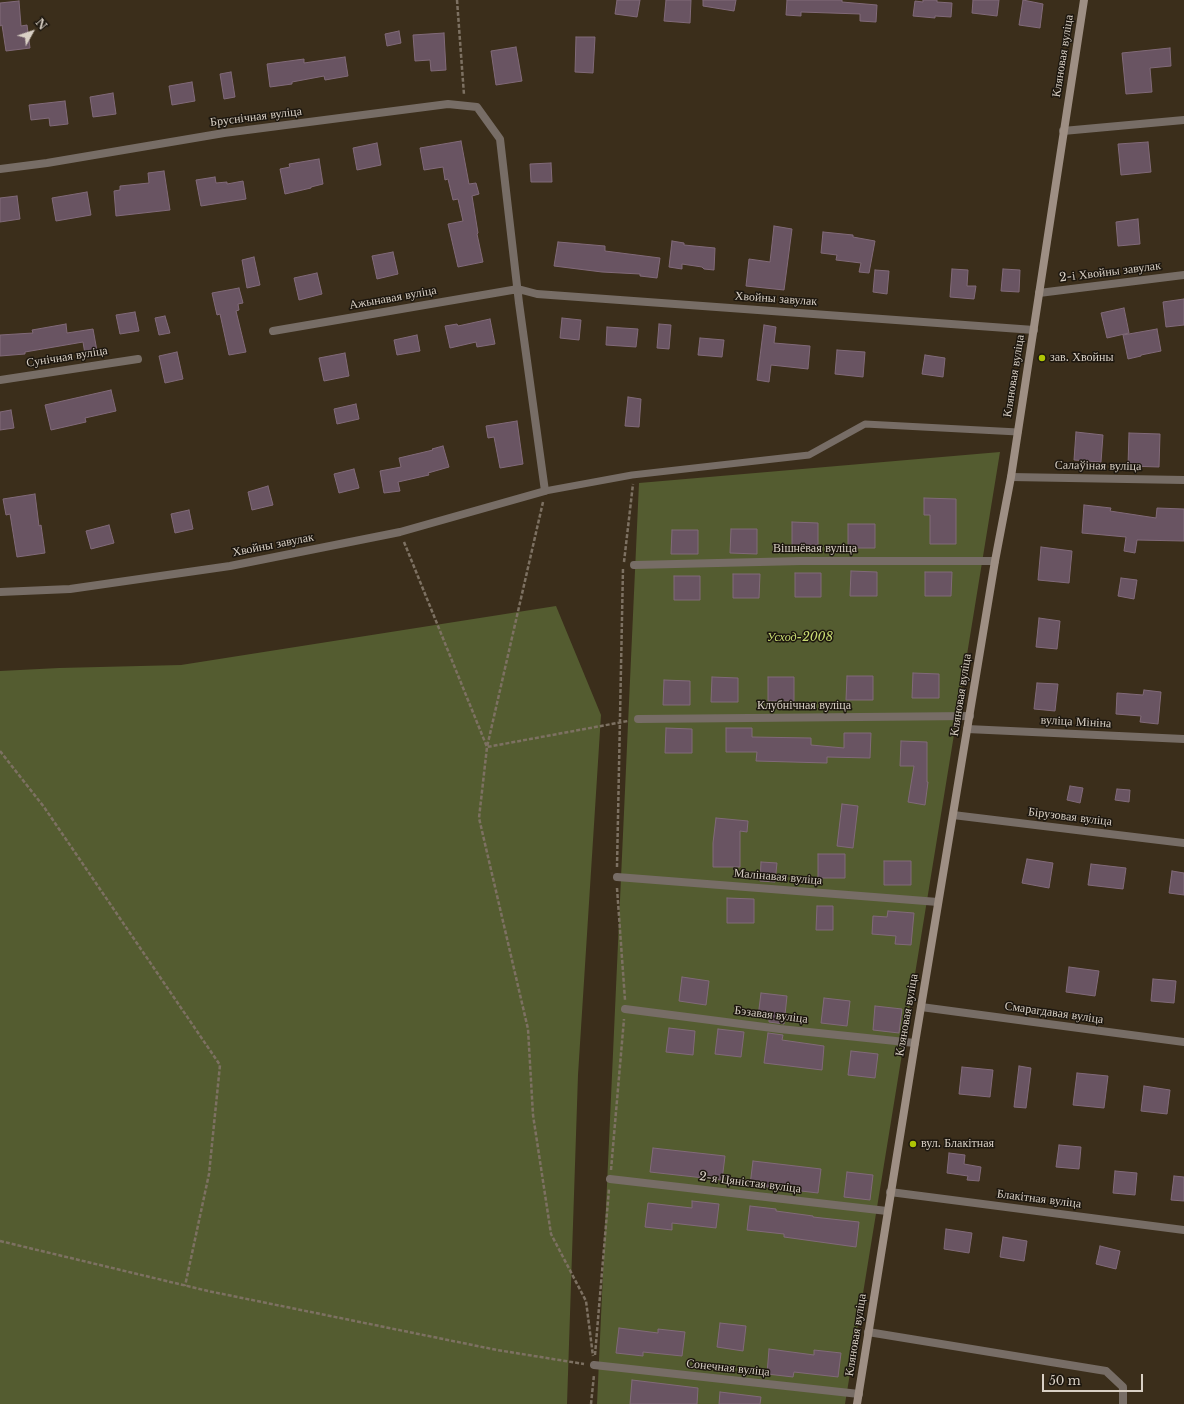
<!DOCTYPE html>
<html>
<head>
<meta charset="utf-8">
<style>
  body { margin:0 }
  #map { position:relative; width:1184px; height:1404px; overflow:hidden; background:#3b2e1b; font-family:"Libre Baskerville",serif }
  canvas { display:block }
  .north { position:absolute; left:12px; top:12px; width:40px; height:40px; -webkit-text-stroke:3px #1d170f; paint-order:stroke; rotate:50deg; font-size:11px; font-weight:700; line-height:16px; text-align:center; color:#d9d0c5 }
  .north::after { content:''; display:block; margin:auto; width:14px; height:18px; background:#d9d0c5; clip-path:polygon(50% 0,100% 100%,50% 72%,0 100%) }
  .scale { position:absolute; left:1042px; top:1374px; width:101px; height:18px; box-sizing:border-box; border:2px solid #d9d0c5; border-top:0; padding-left:5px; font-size:12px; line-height:14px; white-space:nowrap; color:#d9d0c5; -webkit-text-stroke:3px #1d170f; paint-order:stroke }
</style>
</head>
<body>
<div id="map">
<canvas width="1184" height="1404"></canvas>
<div class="north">N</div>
<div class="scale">50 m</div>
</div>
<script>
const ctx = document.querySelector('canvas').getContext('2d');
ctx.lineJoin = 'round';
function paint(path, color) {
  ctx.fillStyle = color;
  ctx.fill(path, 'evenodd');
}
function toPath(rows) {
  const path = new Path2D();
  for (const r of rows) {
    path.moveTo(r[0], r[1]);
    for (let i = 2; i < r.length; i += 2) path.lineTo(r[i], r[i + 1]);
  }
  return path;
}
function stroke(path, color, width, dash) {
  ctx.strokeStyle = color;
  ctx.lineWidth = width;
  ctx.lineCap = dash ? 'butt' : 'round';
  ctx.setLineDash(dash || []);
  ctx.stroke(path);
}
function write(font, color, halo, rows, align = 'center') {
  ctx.font = font + ' "Libre Baskerville",serif';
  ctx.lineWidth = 3;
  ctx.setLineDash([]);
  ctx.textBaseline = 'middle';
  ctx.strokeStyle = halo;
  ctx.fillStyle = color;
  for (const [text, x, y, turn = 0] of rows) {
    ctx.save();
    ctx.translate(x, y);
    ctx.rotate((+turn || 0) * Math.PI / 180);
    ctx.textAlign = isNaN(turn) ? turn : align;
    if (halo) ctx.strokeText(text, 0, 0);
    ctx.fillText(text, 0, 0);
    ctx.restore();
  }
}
paint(toPath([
  [1000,452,845,1404,597,1404,639,483],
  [556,606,601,715,578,1075,567,1404,0,1404,0,671,59,668,181,665]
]), '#545c30');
const building = toPath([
  [617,0,640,0,637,17,615,14,617,0],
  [666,0,691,0,690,23,664,21,666,0],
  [703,0,736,0,734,11,703,6,703,0],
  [787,0,842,0,842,2,877,5,876,22,860,21,860,14,801,12,801,16,786,15,787,0],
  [923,0,937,0,937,2,952,3,951,17,935,16,935,18,913,16,915,1,923,2,923,0],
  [973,0,999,0,997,16,972,13,973,0],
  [1023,0,1043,4,1040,28,1019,25,1023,0],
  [19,1,21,26,27,25,30,48,6,51,2,25,0,26,0,3,19,1],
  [399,31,401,43,387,46,385,34,399,31],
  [444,33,446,70,431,71,430,60,415,61,413,35,444,33],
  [576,37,595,37,593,73,575,72,576,37],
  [516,47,522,81,496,85,491,51,516,47],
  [1170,48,1171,66,1150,68,1152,92,1126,94,1122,53,1170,48],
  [345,57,348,76,325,80,324,76,292,82,292,84,270,87,267,64,304,59,304,63,345,57],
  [231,72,235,97,224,99,220,74,231,72],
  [192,82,195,101,172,105,169,86,192,82],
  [113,93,116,114,93,117,90,97,113,93],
  [65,101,68,124,50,126,49,118,31,120,29,105,65,101],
  [461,141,469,184,476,183,479,194,472,196,478,233,477,234,483,262,458,267,448,224,463,221,458,199,453,200,448,179,445,180,443,167,424,170,420,148,461,141],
  [1148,142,1151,172,1121,175,1118,144,1148,142],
  [377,143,381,165,357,170,353,148,377,143],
  [319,159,323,184,311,187,311,188,285,194,280,169,290,167,289,164,319,159],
  [551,163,552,182,531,182,530,164,551,163],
  [164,171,170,210,116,216,114,191,120,190,120,186,149,183,148,173,164,171],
  [215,177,216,183,227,182,227,184,243,181,246,199,201,206,196,180,215,177],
  [87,192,91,215,56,221,52,198,87,192],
  [17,196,20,219,0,222,0,198,17,196],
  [1138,219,1140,244,1118,246,1116,222,1138,219],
  [774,226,792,229,784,290,746,286,749,259,770,262,774,226],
  [823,232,853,235,853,237,875,241,869,273,859,272,861,263,836,260,837,255,821,253,823,232],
  [672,241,684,243,684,245,715,248,714,270,704,269,702,267,682,264,682,269,669,267,672,241],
  [558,242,605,246,605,251,660,258,657,278,640,276,640,274,602,272,554,266,558,242],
  [393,252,398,274,377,279,372,256,393,252],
  [254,257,260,285,247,288,242,260,254,257],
  [952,269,968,270,967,286,976,286,974,299,950,297,952,269],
  [1003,269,1020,270,1019,292,1001,291,1003,269],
  [875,270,889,271,887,294,873,292,875,270],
  [317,273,322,294,299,300,294,278,317,273],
  [239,288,243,303,238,304,239,310,236,311,246,352,229,355,220,314,217,315,212,293,239,288],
  [1184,299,1184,325,1166,327,1163,302,1184,299],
  [1124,308,1129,333,1107,338,1101,313,1124,308],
  [135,312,139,331,120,334,116,315,135,312],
  [165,316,170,333,159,335,155,318,165,316],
  [562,318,581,320,579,340,560,338,562,318],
  [490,319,495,344,477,347,476,342,450,348,445,326,457,324,458,326,490,319],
  [66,324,67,333,93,329,97,351,85,354,83,342,25,352,25,354,0,356,0,335,33,333,32,330,66,324],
  [659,324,671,325,669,349,657,348,659,324],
  [764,325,776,327,774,343,810,346,808,369,771,365,769,382,757,380,764,325],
  [607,327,638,329,636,347,606,345,607,327],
  [1157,329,1161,351,1141,355,1141,356,1128,359,1123,335,1157,329],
  [417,335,420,351,397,355,394,340,417,335],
  [700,338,724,340,722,357,698,355,700,338],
  [837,350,865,352,863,377,835,374,837,350],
  [177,352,183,379,165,383,159,356,177,352],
  [345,353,349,376,324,381,319,358,345,353],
  [925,355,945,358,943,377,922,374,925,355],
  [111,390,116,411,85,418,86,422,51,430,45,405,111,390],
  [628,397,641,399,639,427,625,426,628,397],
  [356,404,359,419,337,424,334,409,356,404],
  [11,410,14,428,0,430,0,412,11,410],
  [517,421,523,464,500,468,494,437,488,438,486,426,517,421],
  [1076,432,1103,435,1101,462,1074,460,1076,432],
  [1129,433,1160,434,1159,467,1128,466,1129,433],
  [443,446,449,467,428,473,429,475,398,482,400,491,384,493,380,471,401,467,399,458,433,450,432,449,443,446],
  [354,469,359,488,339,493,334,474,354,469],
  [268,486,273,505,252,510,248,492,268,486],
  [35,494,39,526,41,525,45,553,17,557,10,514,6,515,3,499,35,494],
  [924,498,956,499,956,544,930,544,930,515,924,515,924,498],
  [1084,505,1111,508,1110,511,1156,518,1157,508,1184,509,1184,541,1137,540,1135,553,1124,551,1126,537,1082,533,1084,505],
  [189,510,193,529,175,533,171,514,189,510],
  [792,522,818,523,818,547,792,547,792,522],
  [848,524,875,524,875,548,848,548,848,524],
  [109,525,114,543,91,549,86,531,109,525],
  [731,529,757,529,757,554,730,553,731,529],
  [672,530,698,530,698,554,671,554,672,530],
  [1041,547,1072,551,1069,583,1038,580,1041,547],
  [851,571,877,572,877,596,850,596,851,571],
  [925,572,952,572,951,596,925,596,925,572],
  [795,573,821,573,821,597,795,597,795,573],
  [733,574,760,574,759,598,733,598,733,574],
  [674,576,700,576,700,600,674,600,674,576],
  [1121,578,1137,580,1134,599,1118,596,1121,578],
  [1039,618,1060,621,1057,649,1036,647,1039,618],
  [913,673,939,674,939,698,912,698,913,673],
  [847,676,873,676,873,700,846,700,847,676],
  [712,677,738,678,738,702,711,702,712,677],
  [768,677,794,677,794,701,768,701,768,677],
  [664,680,690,681,690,705,663,705,664,680],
  [1037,683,1058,684,1055,711,1034,709,1037,683],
  [1144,690,1161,692,1158,724,1140,722,1141,716,1116,714,1117,693,1143,695,1144,690],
  [666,728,692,729,692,753,665,753,666,728],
  [726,728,752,728,752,737,811,738,811,745,844,748,844,733,871,733,870,758,827,757,827,763,756,761,757,752,726,752,726,728],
  [901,741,927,742,927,782,928,782,925,805,908,802,914,766,900,766,901,741],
  [1070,786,1083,788,1080,803,1067,800,1070,786],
  [1117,789,1130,790,1129,802,1115,800,1117,789],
  [842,804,858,806,853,848,837,846,842,804],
  [716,818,748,821,747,832,740,831,740,867,713,867,713,843,716,818],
  [818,854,845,854,845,878,818,878,818,854],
  [1027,859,1053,863,1049,888,1022,883,1027,859],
  [884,861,911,861,911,885,884,885,884,861],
  [761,862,777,863,775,882,760,881,761,862],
  [1091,864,1126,868,1123,889,1088,885,1091,864],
  [1172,871,1184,873,1184,895,1169,893,1172,871],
  [727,898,754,899,754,923,727,923,727,898],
  [817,906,833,906,833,930,816,930,817,906],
  [888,911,914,913,911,945,895,944,896,936,872,934,873,916,887,917,888,911],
  [1069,967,1099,971,1095,996,1066,992,1069,967],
  [682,977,709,981,706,1005,679,1001,682,977],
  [1153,979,1176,981,1174,1003,1151,1001,1153,979],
  [761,993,787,996,784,1024,769,1022,769,1019,758,1017,761,993],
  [824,998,850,1001,847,1026,821,1023,824,998],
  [875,1006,902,1009,899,1033,873,1030,875,1006],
  [669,1028,695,1031,693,1055,666,1052,669,1028],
  [718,1029,744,1032,741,1057,715,1054,718,1029],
  [768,1033,783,1035,782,1040,824,1046,822,1070,764,1063,768,1033],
  [851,1051,878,1054,875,1078,848,1075,851,1051],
  [1019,1066,1031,1068,1026,1108,1014,1107,1019,1066],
  [962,1067,993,1070,990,1097,959,1094,962,1067],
  [1077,1073,1108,1076,1104,1108,1073,1105,1077,1073],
  [1144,1086,1170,1090,1167,1114,1141,1111,1144,1086],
  [1059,1145,1081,1147,1079,1169,1056,1167,1059,1145],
  [653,1148,725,1156,722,1180,650,1172,653,1148],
  [949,1153,965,1155,964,1164,981,1167,979,1181,967,1180,968,1176,947,1173,949,1153],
  [753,1161,821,1169,818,1193,750,1185,753,1161],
  [1115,1171,1137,1173,1135,1195,1113,1193,1115,1171],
  [847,1172,873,1175,870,1200,844,1197,847,1172],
  [1174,1176,1184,1177,1184,1201,1171,1200,1174,1176],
  [692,1201,719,1204,716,1228,672,1223,672,1230,645,1227,648,1203,692,1208,692,1201],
  [750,1206,776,1209,776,1211,813,1216,813,1217,859,1222,856,1247,784,1237,784,1234,747,1230,750,1206],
  [946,1229,972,1233,969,1253,944,1249,946,1229],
  [1003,1237,1027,1241,1024,1261,1000,1257,1003,1237],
  [1100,1246,1120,1251,1116,1269,1096,1264,1100,1246],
  [720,1323,746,1326,743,1351,717,1347,720,1323],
  [619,1328,658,1333,658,1329,685,1332,682,1356,643,1352,643,1356,616,1353,619,1328],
  [769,1349,814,1355,814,1350,841,1353,838,1377,794,1372,793,1377,767,1374,769,1349],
  [632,1380,698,1388,697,1404,630,1404,632,1380],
  [720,1392,761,1397,760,1404,719,1404,720,1392]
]);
paint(building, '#695462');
stroke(building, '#816a79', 1);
stroke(toPath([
  [457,0,464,95],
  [543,502,487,747,628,721],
  [404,542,487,747,479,818,528,1029,533,1115,551,1234,586,1301,593,1356],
  [624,562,633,484],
  [0,751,44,807,220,1065,209,1174,185,1286],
  [617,867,623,568],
  [617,888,625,1000],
  [611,1170,624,1019],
  [0,1241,208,1291,497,1350,584,1364],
  [595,1355,609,1189],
  [591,1404,594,1375]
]), '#7d7162', 2.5, [4, 2]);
stroke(toPath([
  [545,491,632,475,809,455,865,424,1018,432]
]), '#776d66', 7);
stroke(toPath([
  [1063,131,1184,120],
  [0,169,47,163,224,133,448,104,477,107,500,139,519,303,545,491,400,532,230,566,70,589,0,592],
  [1039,293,1184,275],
  [273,331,518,289,537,294,1034,330],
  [0,380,138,359],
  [1011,477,1184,480],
  [634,565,801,561,995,561],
  [638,719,970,716],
  [967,729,1184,739],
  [953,815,1184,843],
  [617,877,938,902],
  [921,1007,1184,1042],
  [625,1009,780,1029,915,1043],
  [610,1179,887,1211],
  [890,1192,1184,1230],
  [868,1332,1106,1371,1123,1387,1123,1404],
  [594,1365,859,1394]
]), '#776d66', 8);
stroke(toPath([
  [857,1404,915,1043,995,561,1011,477,1084,0]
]), '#9e8f84', 8);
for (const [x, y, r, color] of [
  [1042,358,4,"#afc505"],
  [913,1144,4,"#afc505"]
]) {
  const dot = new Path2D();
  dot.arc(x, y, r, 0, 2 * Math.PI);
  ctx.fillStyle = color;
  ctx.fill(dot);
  stroke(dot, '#1d170f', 1.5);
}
write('12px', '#d9d0c5', '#1d170f', [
  ["Кляновая вуліца",1063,56,-81],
  ["Бруснічная вуліца",256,117,-7],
  ["2-і Хвойны завулак",1110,272,-7],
  ["Ажынавая вуліца",393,298,-10],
  ["Хвойны завулак",776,299,4],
  ["Сунічная вуліца",67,357,-9],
  ["Кляновая вуліца",1014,376,-81],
  ["Салаўіная вуліца",1098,466,1],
  ["Хвойны завулак",273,545,-11],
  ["Вішнёвая вуліца",815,549],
  ["Кляновая вуліца",961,695,-81],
  ["Клубнічная вуліца",804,706],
  ["вуліца Мініна",1076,722,3],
  ["Бірузовая вуліца",1070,817,7],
  ["Малінавая вуліца",778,877,5],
  ["Смарагдавая вуліца",1054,1013,8],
  ["Бэзавая вуліца",771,1015,7],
  ["Кляновая вуліца",907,1015,-80],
  ["2-я Цяністая вуліца",750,1183,7],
  ["Блакітная вуліца",1039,1199,7],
  ["Кляновая вуліца",856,1335,-81],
  ["Сонечная вуліца",728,1368,6]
]);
write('12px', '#d9d0c5', '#1d170f', [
  ["зав. Хвойны",1050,358],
  ["вул. Блакітная",921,1144]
], 'left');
write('italic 12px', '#c8db72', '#1d170f', [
  ["Усход-2008",800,638]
]);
</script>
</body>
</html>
